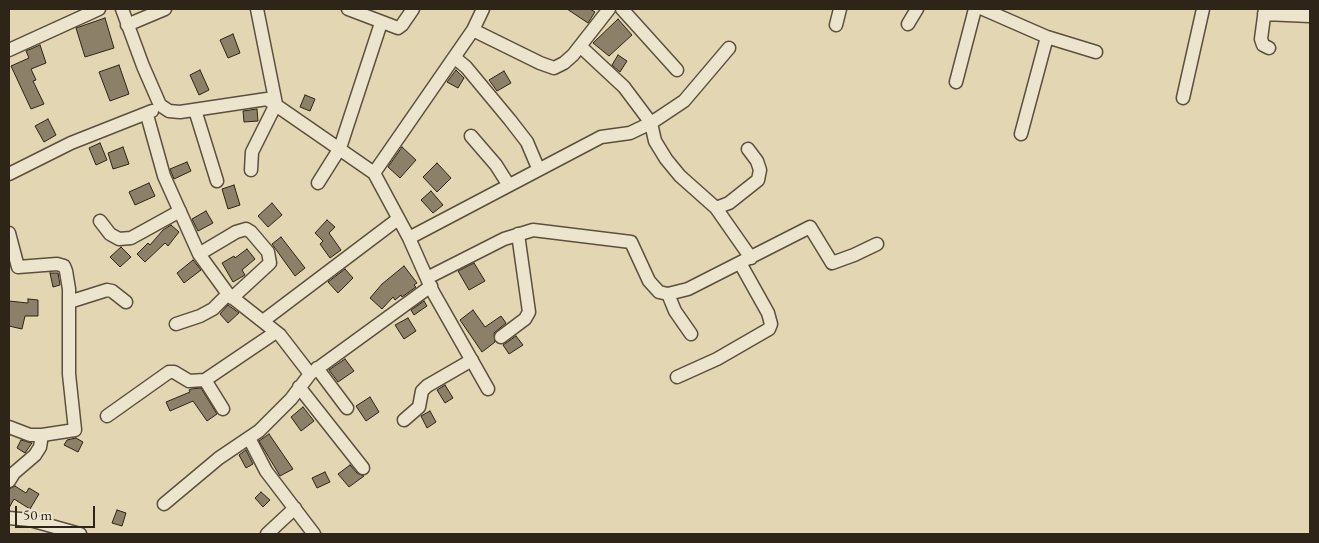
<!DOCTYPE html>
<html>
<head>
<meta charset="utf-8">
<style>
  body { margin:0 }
  #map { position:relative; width:1319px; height:543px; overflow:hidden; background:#e3d6b3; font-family:"EB Garamond",serif }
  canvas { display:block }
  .frame { position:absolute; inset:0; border:10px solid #2e2417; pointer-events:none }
  .scale { position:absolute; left:15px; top:506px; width:80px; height:22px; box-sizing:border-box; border:2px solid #2e2417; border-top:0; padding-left:6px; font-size:15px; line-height:18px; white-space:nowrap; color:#2e2417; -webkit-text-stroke:4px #ede4ce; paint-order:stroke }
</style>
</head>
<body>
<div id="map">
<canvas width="1319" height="543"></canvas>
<div class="frame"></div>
<div class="scale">50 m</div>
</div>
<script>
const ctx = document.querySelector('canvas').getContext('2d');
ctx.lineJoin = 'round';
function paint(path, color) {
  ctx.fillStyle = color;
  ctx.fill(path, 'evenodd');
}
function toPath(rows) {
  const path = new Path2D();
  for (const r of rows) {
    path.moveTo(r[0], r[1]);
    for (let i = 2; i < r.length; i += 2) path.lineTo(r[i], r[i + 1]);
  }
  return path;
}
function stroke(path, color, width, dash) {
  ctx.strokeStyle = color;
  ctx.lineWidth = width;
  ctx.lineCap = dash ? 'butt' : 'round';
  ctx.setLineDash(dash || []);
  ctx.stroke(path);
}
const building = toPath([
  [567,9,590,9,595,12,588,23,567,9],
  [105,18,114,48,85,57,76,28,105,18],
  [618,19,632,35,609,56,593,43,618,19],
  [233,34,240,53,228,58,220,40,233,34],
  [40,45,46,63,31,69,36,80,33,81,44,104,31,109,11,66,29,58,26,51,40,45],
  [618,55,627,61,620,72,612,65,618,55],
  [119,65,129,94,110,101,99,72,119,65],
  [200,70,209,90,199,95,190,75,200,70],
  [456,70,464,78,458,88,447,82,456,70],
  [504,71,511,83,497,91,489,80,504,71],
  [305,95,315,99,310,111,300,107,305,95],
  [257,109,258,121,244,122,243,111,257,109],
  [48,119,56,135,44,142,35,126,48,119],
  [100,143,107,160,96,165,89,148,100,143],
  [123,147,129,164,113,169,108,153,123,147],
  [402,147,416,160,400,178,388,167,402,147],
  [187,162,191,171,174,179,170,169,187,162],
  [437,163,451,178,437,192,423,177,437,163],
  [149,183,155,196,135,205,129,192,149,183],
  [234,185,240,205,228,209,222,189,234,185],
  [431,191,443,205,433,213,421,200,431,191],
  [272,203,282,215,268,227,258,216,272,203],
  [206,211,213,223,198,231,192,219,206,211],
  [327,220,335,227,329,233,341,250,330,258,320,244,323,241,315,233,327,220],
  [171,225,179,232,168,246,165,243,145,262,137,254,148,243,150,245,163,230,171,225],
  [281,237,305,268,295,276,272,244,281,237],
  [121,247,131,257,120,267,110,257,121,247],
  [247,249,255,259,242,270,245,275,233,282,222,263,234,256,235,258,247,249],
  [193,260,201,270,184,283,177,273,193,260],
  [474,263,485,281,469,290,458,271,474,263],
  [404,266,417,283,414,285,416,287,402,297,401,295,395,300,393,297,382,309,370,298,382,284,404,266],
  [345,269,353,278,338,293,328,282,345,269],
  [50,273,58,273,60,285,53,287,50,273],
  [28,299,38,300,38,316,25,316,22,329,9,326,9,301,28,303,28,299],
  [424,301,427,306,414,315,411,310,424,301],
  [228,305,239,313,228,323,220,314,228,305],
  [473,310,485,327,501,316,506,323,494,333,495,342,482,352,460,320,473,310],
  [408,318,416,331,404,339,395,325,408,318],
  [516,336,523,345,509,354,503,345,516,336],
  [345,359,354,371,338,382,329,370,345,359],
  [445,385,453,398,445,403,437,390,445,385],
  [201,388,217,414,207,421,193,401,170,411,166,402,190,392,189,390,191,389,201,388],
  [370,397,379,412,366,421,356,406,370,397],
  [303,407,314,421,301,431,291,417,303,407],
  [430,411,436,422,427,428,421,416,430,411],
  [269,434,293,469,280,476,259,441,269,434],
  [76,438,83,442,78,452,64,445,67,440,76,438],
  [21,440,32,443,25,453,17,448,21,440],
  [246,450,253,464,246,468,239,455,246,450],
  [350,465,357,473,364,476,349,487,338,474,350,465],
  [325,472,330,482,317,488,312,478,325,472],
  [15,486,26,493,29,488,39,494,30,509,14,499,9,508,9,489,15,486],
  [261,492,270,500,263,507,255,498,261,492],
  [117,510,126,513,122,526,112,523,117,510]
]);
paint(building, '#8c8168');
stroke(building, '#2e2417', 1);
const street = toPath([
  [122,9,143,66,160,105,169,111,180,112,267,99,374,173,409,238,433,292,488,389],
  [348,9,398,28,402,25,413,9],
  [622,9,677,70],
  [983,9,1047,37,1096,52],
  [1265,9,1261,39,1263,45,1269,48],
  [1264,14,1310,16],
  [908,24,917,9],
  [127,25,165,9],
  [836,25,840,9],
  [473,30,540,63,554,68,564,63,573,55,609,9],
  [580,46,624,87,651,123,655,141,666,159,680,176,716,208,751,258],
  [9,50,99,9],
  [455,58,466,67,510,120,527,142,538,168],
  [956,82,975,9],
  [1183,98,1203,9],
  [195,110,217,181],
  [147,115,164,176,199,254,228,294,280,335,310,374,291,399,259,431,219,458,164,504],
  [1021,134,1047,37],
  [471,136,496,165,508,184],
  [251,170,252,152,276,104,257,9],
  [374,173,473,30,483,9],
  [9,174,71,143,152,111],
  [318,183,340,148,381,23],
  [716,208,729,203,758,180,760,170,757,161,748,149],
  [100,221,110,234,119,239,131,238,180,211],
  [9,233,18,267,57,264,64,266,66,271,69,289,69,374,75,430,42,435,30,435,9,427],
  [409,238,601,137,630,133,651,123,684,101,729,48],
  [199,254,236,232,246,229,251,232,268,252,270,263,232,298],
  [427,278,504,239,533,230,631,242,649,281,659,292,668,294,688,289,810,227,832,263,854,255,877,244],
  [668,294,675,311,691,334],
  [69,302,107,290,112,291,126,302],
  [263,321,398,219],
  [176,324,200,316,213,309,228,294],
  [501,337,525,319,529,312,518,234],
  [317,368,347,408],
  [310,374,431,286],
  [677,377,717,359,769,329,771,324,768,313,740,263],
  [205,380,223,409],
  [299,387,363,468],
  [107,416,169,372,174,372,189,381,205,380,276,332],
  [404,420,419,407,422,391,427,386,472,360],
  [249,438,266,471,314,534],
  [9,481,14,473,35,455,40,447,42,435],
  [9,518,30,520,80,534],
  [267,534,295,508]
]);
stroke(street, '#5b503e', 15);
stroke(street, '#ede4ce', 12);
</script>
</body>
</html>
